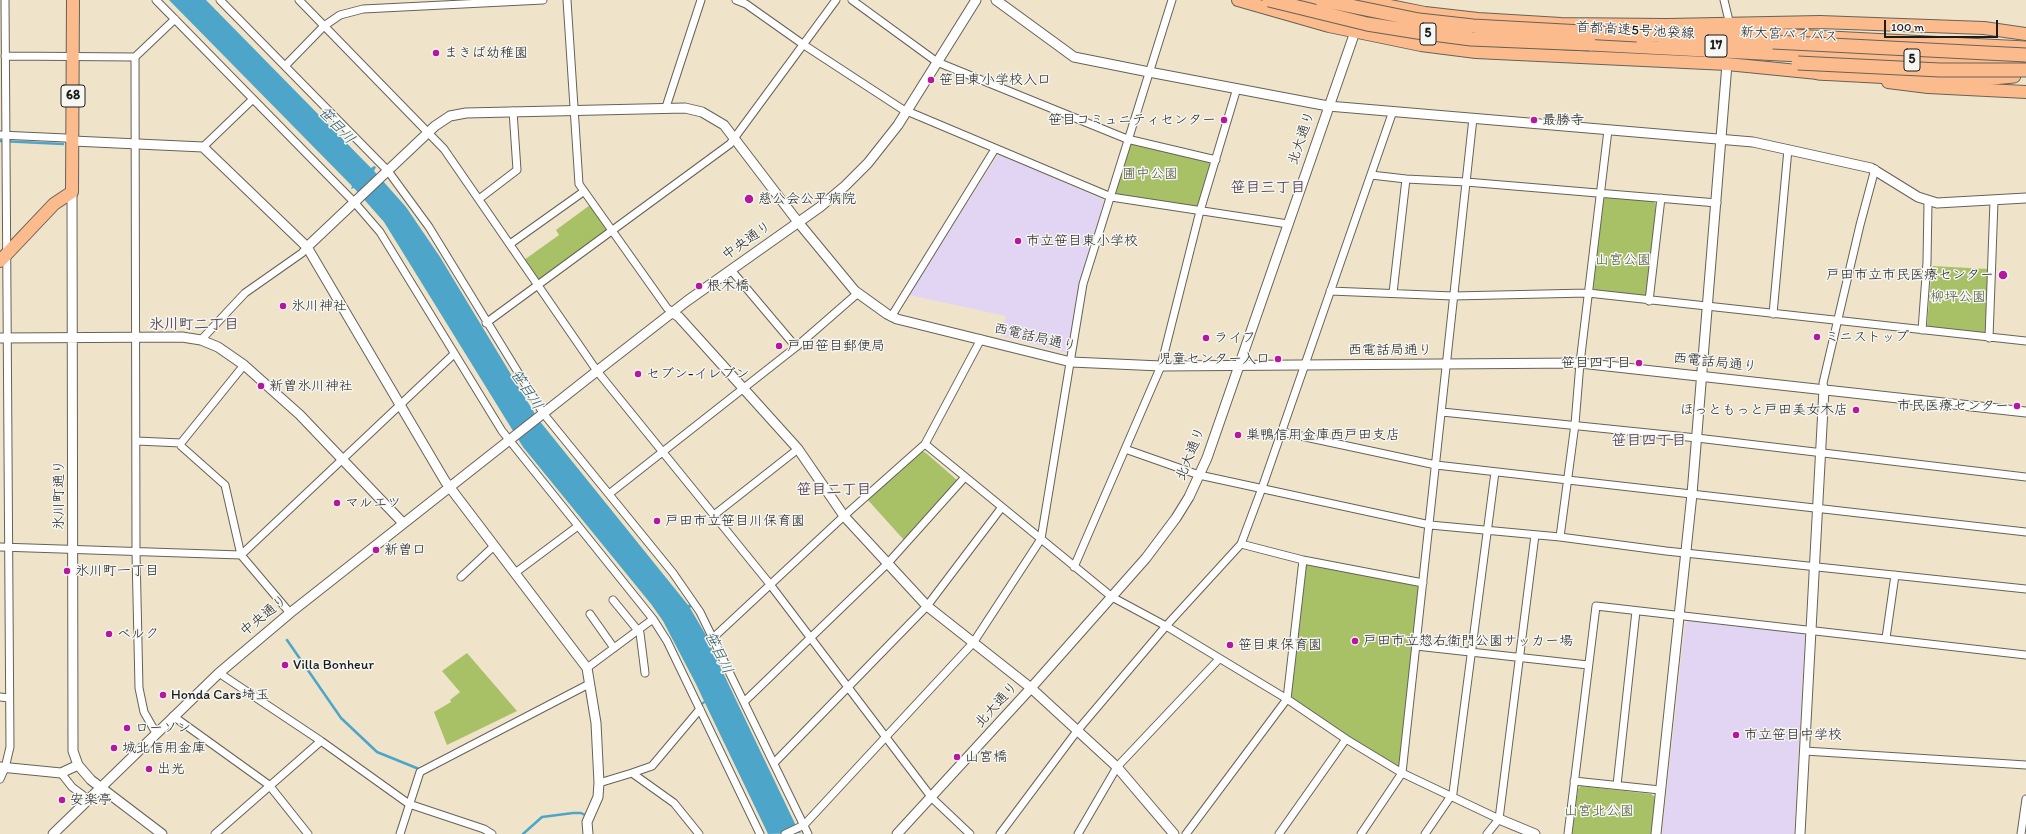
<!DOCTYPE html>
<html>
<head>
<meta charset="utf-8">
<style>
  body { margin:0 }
  #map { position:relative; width:2026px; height:834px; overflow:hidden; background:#efe4ca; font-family:Itim,sans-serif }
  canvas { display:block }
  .scale { position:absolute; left:1884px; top:20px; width:114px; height:18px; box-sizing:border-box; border:2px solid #1c1c1c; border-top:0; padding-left:5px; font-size:12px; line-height:14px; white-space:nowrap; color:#1c1c1c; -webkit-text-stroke:3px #f6f6f2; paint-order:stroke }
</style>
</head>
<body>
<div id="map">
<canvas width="2026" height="834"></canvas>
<div class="scale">100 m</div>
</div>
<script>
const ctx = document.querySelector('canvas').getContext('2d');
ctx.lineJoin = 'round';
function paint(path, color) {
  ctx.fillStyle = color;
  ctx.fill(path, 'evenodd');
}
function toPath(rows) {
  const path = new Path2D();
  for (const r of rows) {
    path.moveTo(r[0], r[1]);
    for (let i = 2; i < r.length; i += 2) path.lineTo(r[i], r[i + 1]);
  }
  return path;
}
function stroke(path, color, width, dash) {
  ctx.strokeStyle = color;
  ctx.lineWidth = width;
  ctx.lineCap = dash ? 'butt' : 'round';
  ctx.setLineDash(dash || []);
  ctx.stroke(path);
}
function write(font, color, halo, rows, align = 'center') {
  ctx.font = font + ' Itim,"Klee One",sans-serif';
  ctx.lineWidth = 3;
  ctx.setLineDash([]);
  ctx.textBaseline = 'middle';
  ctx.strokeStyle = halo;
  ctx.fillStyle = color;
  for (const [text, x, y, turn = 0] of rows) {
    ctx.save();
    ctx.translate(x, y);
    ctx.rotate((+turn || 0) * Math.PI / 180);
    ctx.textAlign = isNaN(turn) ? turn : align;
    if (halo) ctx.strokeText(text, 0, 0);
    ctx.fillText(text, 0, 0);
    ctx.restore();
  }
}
paint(toPath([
  [1001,155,1104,200,1080,282,1068,353,1001,336,1006,316,909,295,997,156],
  [1689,620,1803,633,1805,636,1794,834,1662,834,1685,624]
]), '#e2d4f3');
paint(toPath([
  [1132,143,1208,160,1210,164,1199,205,1195,208,1118,195,1116,193,1129,144],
  [1605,197,1653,201,1656,204,1648,294,1645,296,1595,290,1592,288,1603,202],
  [590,205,608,230,538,281,524,260,559,235,556,230],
  [1932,266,1988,269,1985,333,1927,326],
  [922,451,926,453,957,480,904,540,867,499],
  [1303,560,1423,583,1402,773,1287,699],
  [467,653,517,711,447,745,434,712,451,702,450,700,460,692,442,671],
  [1581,786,1651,794,1655,797,1651,834,1572,834,1578,789]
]), '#a8c167');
paint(toPath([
  [169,0,206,0,371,168,374,166,376,167,374,171,406,207,440,257,538,419,688,605,691,604,692,606,690,608,707,637,710,637,711,640,708,641,755,740,799,832,802,833,768,834,705,703,702,705,701,703,704,701,696,684,663,621,651,604,523,447,384,222,354,188,351,189,352,186]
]), '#4da5ca');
stroke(toPath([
  [0,141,63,144],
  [287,640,341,718,377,752,419,769],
  [523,834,542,817,573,813,581,813,587,816]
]), '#4da5ca', 2.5);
const minor = toPath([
  [156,0,355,203,380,232,502,431,653,619,667,641,760,834],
  [220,0,388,171,429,227,543,413,673,573,700,612,808,834],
  [299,0,444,149,597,371,769,583,932,798,970,834],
  [567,0,579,184,667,308,673,313],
  [736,0,746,4,804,45,902,109,1111,197,1288,224],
  [852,0,937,62,1127,139,1216,160],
  [1724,0,1730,25],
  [5,56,135,57,175,19],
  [135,57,136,553,139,688,144,712,156,733],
  [285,66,324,26,340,15,363,9,543,0],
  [666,107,701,0],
  [0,135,66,138,73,141],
  [203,147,253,99],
  [1371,175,1406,179,1466,182,1717,203],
  [479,199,517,170,513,111],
  [510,244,583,192],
  [731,270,796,347],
  [1330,291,1453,296,1588,293,2026,341],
  [1393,293,1406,179],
  [1649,301,1661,198],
  [1773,314,1788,149],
  [891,317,995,149],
  [486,323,730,144,836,0],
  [1922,330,1927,262,1928,202],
  [1989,338,1994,201],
  [201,340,245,293,302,253,307,247],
  [1824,389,1823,383,1860,225,1875,169],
  [1442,412,1697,438,2026,477],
  [1282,432,1436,465,2026,532],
  [137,441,181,443,244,365],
  [181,443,181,446,225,485,241,555,290,613],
  [925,444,1112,597,1166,626,1287,699,1346,739,1402,773,1499,819],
  [1125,449,1199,475,1430,525,1560,537,1666,551,2026,589],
  [609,494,796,347,858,293],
  [714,515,798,449],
  [1560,537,1575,424,1580,363,1608,130],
  [1241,544,1303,560,1423,583],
  [0,547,241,555,454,354],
  [1074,567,1161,366,1200,211,1237,88],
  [515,573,578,526],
  [461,577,494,546],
  [613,600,640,633,645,673],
  [590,614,614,648],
  [714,637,844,516,925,444,981,339],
  [1886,638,1895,575],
  [1416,646,1588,665],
  [587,668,653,619],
  [219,673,321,741,409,804,484,829,492,834],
  [0,697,9,698],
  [745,701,888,563,965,477],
  [173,716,269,785,308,834],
  [1805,751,2026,765],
  [774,763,927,606,1002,507],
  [61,773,72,787,88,799],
  [632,773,652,766,700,709],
  [0,779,5,768,10,747,5,0],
  [1574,781,1660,790],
  [599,783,632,773,674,803,699,834],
  [1617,785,1636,611],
  [215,834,321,741],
  [400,834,420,772,589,684],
  [785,834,804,825,973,643,1041,539,1083,284,1172,0],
  [1000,834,1077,731,1166,626,1241,544,1262,488,1393,111],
  [1078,834,1117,767,1219,659],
  [1186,834,1287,699,1303,560],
  [1279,834,1346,739],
  [1361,834,1402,773,1473,118],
  [1425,834,1453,793,1495,472],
  [1487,834,1499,819,1535,535],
  [1568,834,1596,606,2026,655],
  [2021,834,2026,799]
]);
const tertiary = toPath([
  [996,0,1074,57,1149,72,1328,106,1753,142,1871,168,1918,197,1937,203,2026,198],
  [73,141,203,147,307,247,445,481,587,668,596,723,599,783,598,797,587,822,588,834],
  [72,192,73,751,78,765,91,780,162,834],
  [307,247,435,126,450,116,466,113,685,108,702,112,724,125,798,222,855,291,887,314,897,319,1071,362,1161,366,1580,363,2026,412],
  [673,313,679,317,798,449,844,516,927,606,1031,688,1117,767,1174,834],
  [0,338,182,337,201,340,218,347,244,365,300,415,403,523],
  [0,767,61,773,78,765],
  [1499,819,1535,834],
  [53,834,219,673,290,613,597,371,687,301,820,207,845,186,868,163,898,125,976,0],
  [897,834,1031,688,1146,558,1176,518,1189,497,1207,458,1365,3],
  [1656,834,1692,494,1727,64],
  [1800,834,1824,389]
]);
const primary = toPath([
  [0,261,54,204,72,192,73,0]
]);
const trunk = toPath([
  [1238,0,1329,26,1421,45,1476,52,1727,64,1828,74],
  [1302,0,1322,5],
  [1360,0,1425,13,1478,19,1561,24,1667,25,1820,22,1984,28,2026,34],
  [1664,40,1783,46],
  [1836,53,2026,64],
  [1888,82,1928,87,2026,92]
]);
const motorway = toPath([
  [1637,35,1733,33,2026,48],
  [1590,44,1799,55],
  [1807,52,1862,62],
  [1818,73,1929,79,1981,79,2014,76]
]);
stroke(minor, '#666259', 9);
stroke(tertiary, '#666259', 11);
stroke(primary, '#666259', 14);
stroke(trunk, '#666259', 14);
stroke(motorway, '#666259', 15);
stroke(minor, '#fff', 7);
stroke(tertiary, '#fff', 9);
stroke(primary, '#fbbb8d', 12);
stroke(trunk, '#fbbb8d', 12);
stroke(motorway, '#fbbb8d', 13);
const motorwayBridge = toPath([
  [1269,0,1367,24,1417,32,1471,39,1590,44],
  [1321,0,1419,20,1473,26,1637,35],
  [1773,42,2026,55],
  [1798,63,1940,70,2026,70]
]);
stroke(motorwayBridge, '#666259', 15, []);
stroke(motorwayBridge, '#fbbb8d', 13);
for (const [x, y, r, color] of [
  [436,53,4,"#b5179e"],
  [931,80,4,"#b5179e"],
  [1224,120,4,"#b5179e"],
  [1534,120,4,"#b5179e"],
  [749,199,5,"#b5179e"],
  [1018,241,4,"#b5179e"],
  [2003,275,5,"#b5179e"],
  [699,286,4,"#b5179e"],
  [283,306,4,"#b5179e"],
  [1817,337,4,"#b5179e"],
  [1206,338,4,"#b5179e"],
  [779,346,4,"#b5179e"],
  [1278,359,4,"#b5179e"],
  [1639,363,4,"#b5179e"],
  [638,374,4,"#b5179e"],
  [261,386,4,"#b5179e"],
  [2017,406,4,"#b5179e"],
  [1856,410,4,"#b5179e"],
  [1238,435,4,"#b5179e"],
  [337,503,4,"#b5179e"],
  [657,521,4,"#b5179e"],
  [376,550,4,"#b5179e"],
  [67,571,4,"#b5179e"],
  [109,634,4,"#b5179e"],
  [1355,641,4,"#b5179e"],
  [1230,645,4,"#b5179e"],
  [285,665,4,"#b5179e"],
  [163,695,4,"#b5179e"],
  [127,728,4,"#b5179e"],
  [1736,735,4,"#b5179e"],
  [114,748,4,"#b5179e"],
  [957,757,4,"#b5179e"],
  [149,769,4,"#b5179e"],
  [62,800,4,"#b5179e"]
]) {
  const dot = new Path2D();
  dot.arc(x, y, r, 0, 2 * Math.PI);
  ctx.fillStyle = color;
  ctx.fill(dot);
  stroke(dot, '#f6f6f2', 1.5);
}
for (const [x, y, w] of [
  [1428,34,16],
  [1716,46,22],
  [1912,60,16],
  [73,96,24]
]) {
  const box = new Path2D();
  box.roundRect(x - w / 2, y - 11, w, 22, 3);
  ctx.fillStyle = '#f6f6f2';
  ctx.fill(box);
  stroke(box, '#1c1c1c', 1);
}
write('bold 13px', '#1c1c1c', null, [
  ["5",1428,34],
  ["17",1716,46],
  ["5",1912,60],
  ["68",73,96]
]);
write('14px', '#1c1c1c', '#f6f6f2', [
  ["首都高速5号池袋線",1635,31,3],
  ["新大宮バイパス",1789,35,3],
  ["北大通り",1302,138,-71],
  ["中央通り",747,241,-35],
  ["西電話局通り",1035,338,13],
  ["西電話局通り",1390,350],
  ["西電話局通り",1715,363,6],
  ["北大通り",1191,454,-68],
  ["氷川町通り",59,495,-90],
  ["中央通り",264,616,-39],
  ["北大通り",997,705,-48]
]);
write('14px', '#1c1c1c', '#f6f6f2', [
  ["まきば幼稚園",444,53],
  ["笹目東小学校入口",939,80],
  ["笹目コミュニティセンター",1216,120,"right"],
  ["最勝寺",1542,120],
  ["慈公会公平病院",758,199],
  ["市立笹目東小学校",1026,241],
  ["戸田市立市民医療センター",1994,275,"right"],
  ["根木橋",707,286],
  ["氷川神社",291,306],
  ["ミニストップ",1825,337],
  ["ライフ",1214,338],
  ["戸田笹目郵便局",787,346],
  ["児童センター入口",1270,359,"right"],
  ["笹目四丁目",1631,363,"right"],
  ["セブン-イレブン",646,374],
  ["新曽氷川神社",269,386],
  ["市民医療センター",2009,406,"right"],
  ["ほっともっと戸田美女木店",1848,410,"right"],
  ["巣鴨信用金庫西戸田支店",1246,435],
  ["マルエツ",345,503],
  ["戸田市立笹目川保育園",665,521],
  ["新曽口",384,550],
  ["氷川町一丁目",75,571],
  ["ベルク",117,634],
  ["戸田市立惣右衛門公園サッカー場",1363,641],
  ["笹目東保育園",1238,645],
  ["Villa Bonheur",293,665],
  ["Honda Cars埼玉",171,695],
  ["ローソン",135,728],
  ["市立笹目中学校",1744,735],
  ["城北信用金庫",122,748],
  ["山宮橋",965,757],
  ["出光",157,769],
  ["安楽亭",70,800]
], 'left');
write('14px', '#4d5636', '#f6f6f2', [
  ["圃中公園",1150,174],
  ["山宮公園",1623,260],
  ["柳坪公園",1958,297],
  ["山宮北公園",1599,811]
]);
write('italic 15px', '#325a6a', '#f6f6f2', [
  ["笹目川",336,126,46],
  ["笹目川",526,390,56],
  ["笹目川",718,653,64]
]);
write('bold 15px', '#5c4a59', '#f6f6f2', [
  ["笹目三丁目",1268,188],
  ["氷川町二丁目",194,325],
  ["笹目四丁目",1649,441],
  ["笹目二丁目",834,490]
]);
</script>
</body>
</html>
